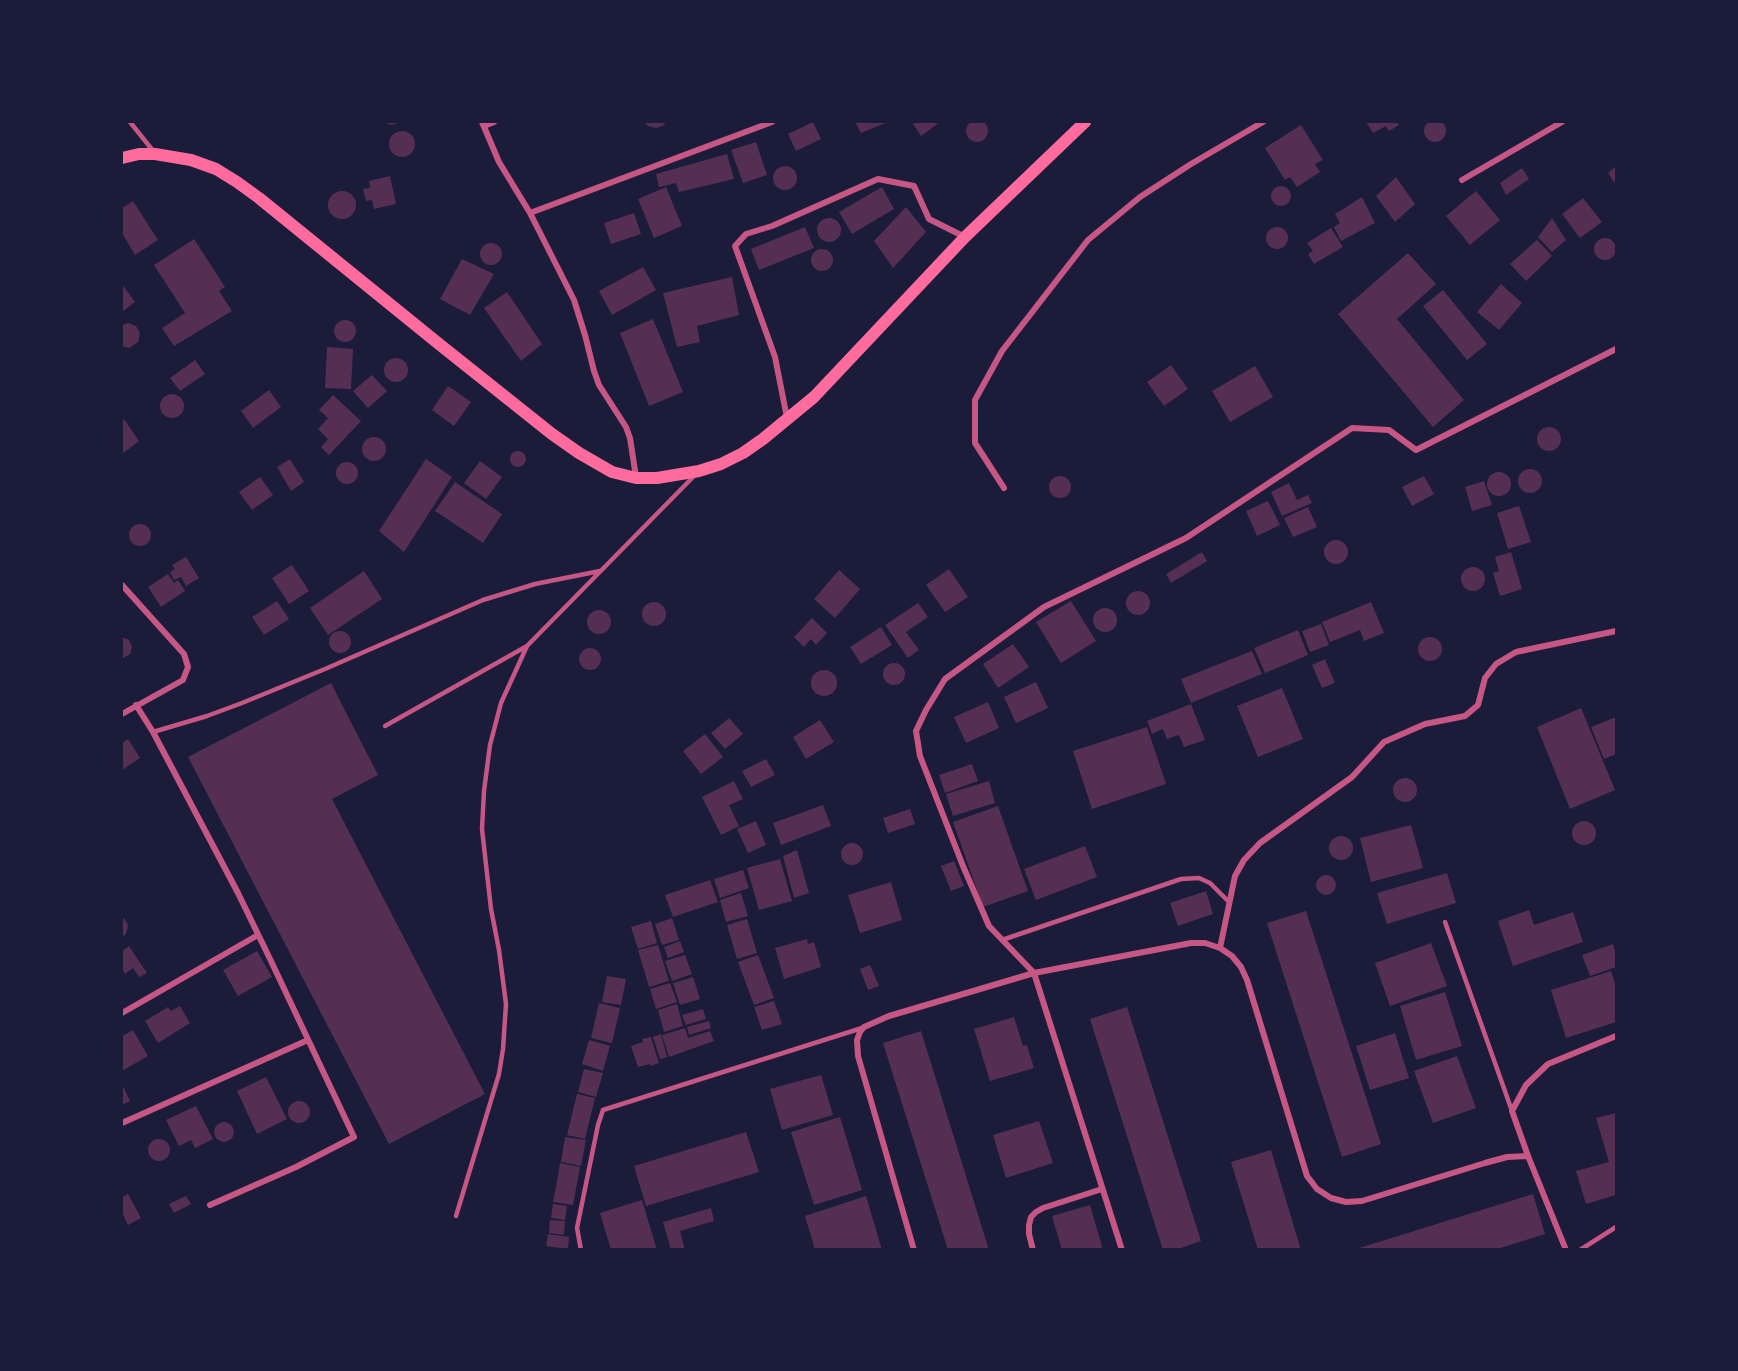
<!DOCTYPE html>
<html>
<head>
<meta charset="utf-8">
<style>
  body { margin:0 }
  #map { position:relative; width:1738px; height:1371px; overflow:hidden; background:#1b1b3a; font-family:"Fira Sans",sans-serif }
  canvas { display:block }
  .frame { position:absolute; inset:0; border:123px solid #1b1b3a; pointer-events:none }
</style>
</head>
<body>
<div id="map">
<canvas width="1738" height="1371"></canvas>
<div class="frame"></div>
</div>
<script>
const ctx = document.querySelector('canvas').getContext('2d');
ctx.lineJoin = 'round';
function paint(path, color) {
  ctx.fillStyle = color;
  ctx.fill(path, 'evenodd');
}
function toPath(rows) {
  const path = new Path2D();
  for (const r of rows) {
    if (r.length === 3) {
      path.moveTo(r[0] + r[2], r[1]);
      path.arc(r[0], r[1], r[2], 0, 2 * Math.PI);
      continue;
    }
    path.moveTo(r[0], r[1]);
    for (let i = 2; i < r.length; i += 2) path.lineTo(r[i], r[i + 1]);
  }
  return path;
}
function stroke(path, color, width, dash) {
  ctx.strokeStyle = color;
  ctx.lineWidth = width;
  ctx.lineCap = dash ? 'butt' : 'round';
  ctx.setLineDash(dash || []);
  ctx.stroke(path);
}
paint(toPath([
  [1435,131,11],
  [977,131,11],
  [383,122,402,122,391,125],
  [644,122,666,122,663,126,656,128,648,126],
  [813,122,821,139,796,151,788,134],
  [855,122,888,122,861,133],
  [917,122,940,122,921,136,913,124],
  [1366,122,1397,122,1399,125,1389,131,1386,126,1373,133],
  [1301,125,1323,160,1315,164,1320,172,1297,187,1290,177,1285,180,1265,148],
  [402,144,13],
  [756,142,767,175,743,183,731,150],
  [727,154,734,179,679,192,676,183,659,187,656,174],
  [785,178,12],
  [1616,166,1616,185,1608,173],
  [1522,168,1529,179,1506,195,1500,183],
  [390,176,396,204,374,209,372,200,366,201,363,189,370,188,369,181],
  [1396,177,1415,204,1395,222,1376,196],
  [1281,196,10],
  [666,187,682,226,654,238,638,199],
  [882,187,894,209,852,234,839,212],
  [342,205,14],
  [1476,191,1500,220,1470,245,1446,216],
  [1362,197,1375,223,1341,241,1334,227,1340,223,1335,214],
  [1583,198,1602,222,1580,238,1562,214],
  [133,201,158,240,135,255,122,233,122,208],
  [906,207,926,232,893,268,874,241],
  [634,213,641,234,611,244,604,223],
  [1552,218,1566,240,1552,252,1538,237],
  [829,230,12],
  [805,227,814,248,759,270,751,249],
  [1277,238,11],
  [1331,228,1343,247,1314,264,1308,254,1313,251,1307,243],
  [1605,249,11],
  [194,239,225,287,219,291,232,311,174,346,162,328,185,313,154,265],
  [1537,240,1552,256,1526,281,1510,264],
  [491,254,11],
  [822,260,11],
  [1408,253,1436,284,1397,319,1464,400,1433,427,1338,314],
  [462,259,494,274,470,315,440,299],
  [643,267,656,290,612,315,599,291],
  [732,277,739,315,697,326,700,342,677,347,663,293],
  [122,284,135,302,122,312],
  [1501,284,1522,303,1499,330,1477,312],
  [1443,290,1487,344,1467,360,1423,306],
  [507,292,542,344,521,361,484,308],
  [653,319,683,392,649,406,620,333],
  [345,331,11],
  [128,323,136,326,140,333,138,342,129,348,122,346,122,325],
  [327,347,353,349,351,389,325,388],
  [396,370,12],
  [195,360,205,374,180,391,170,378],
  [1171,365,1188,389,1164,406,1147,382],
  [1255,366,1273,397,1230,422,1212,391],
  [372,375,387,391,368,408,353,391],
  [448,386,471,402,454,426,432,410],
  [269,390,281,407,253,428,241,411],
  [172,406,12],
  [333,395,361,421,329,455,321,447,328,439,318,429,328,418,319,410],
  [124,419,139,441,122,454,122,420],
  [1549,439,12],
  [374,449,12],
  [518,459,8],
  [290,459,304,482,291,491,277,467],
  [426,459,452,477,404,552,379,531],
  [480,461,502,477,486,499,464,483],
  [347,473,11],
  [1530,481,12],
  [1499,484,12],
  [1424,476,1434,494,1412,506,1402,487],
  [1060,487,11],
  [260,477,273,495,252,510,239,492],
  [1484,481,1492,505,1472,511,1465,487],
  [455,482,502,514,483,543,435,511],
  [1289,483,1297,500,1308,495,1312,503,1282,516,1271,492],
  [1268,501,1280,525,1257,536,1246,511],
  [1519,506,1531,542,1508,549,1497,513],
  [1308,507,1317,527,1293,537,1284,518],
  [140,535,11],
  [1336,552,12],
  [1202,552,1207,561,1171,583,1166,574],
  [1511,552,1522,589,1500,596,1493,573,1499,571,1495,557],
  [186,557,199,578,186,586,181,577,174,580,170,572,175,569,172,565],
  [292,565,309,591,289,604,272,578],
  [1473,579,12],
  [949,569,968,597,945,612,926,585],
  [839,570,860,589,835,618,814,599],
  [364,571,382,599,328,635,310,608],
  [168,574,174,583,178,580,185,591,161,607,148,587],
  [1138,603,12],
  [277,601,289,619,264,635,252,617],
  [1071,601,1096,641,1061,663,1036,622],
  [1371,602,1384,633,1364,641,1360,630,1330,642,1322,622],
  [654,614,12],
  [918,603,928,617,906,632,919,650,908,658,885,625],
  [1105,620,12],
  [599,622,12],
  [812,618,827,633,816,645,811,639,804,647,794,637],
  [1321,624,1329,645,1310,652,1302,631],
  [881,627,892,645,861,664,850,647],
  [1298,630,1308,655,1265,673,1254,648],
  [340,642,11],
  [122,637,129,640,132,647,130,654,122,659],
  [1430,649,12],
  [1013,644,1029,667,998,688,983,664],
  [590,659,11],
  [1252,651,1262,674,1191,703,1181,679],
  [1325,659,1335,683,1322,688,1312,665],
  [894,674,11],
  [824,683,13],
  [1036,682,1048,708,1016,723,1004,697],
  [331,683,378,775,332,799,485,1094,389,1144,188,757],
  [1282,688,1303,739,1258,757,1237,706],
  [988,702,999,728,966,743,954,717],
  [1191,704,1205,740,1184,747,1179,735,1167,739,1163,729,1152,734,1147,721],
  [1581,708,1615,790,1570,809,1537,727],
  [1616,717,1616,754,1604,759,1591,727],
  [729,718,743,734,725,749,711,733],
  [820,720,834,742,806,759,793,737],
  [1147,727,1166,784,1092,809,1073,751],
  [705,734,723,757,701,774,683,751],
  [128,739,140,758,122,770,122,743],
  [766,759,775,775,751,787,742,771],
  [972,764,978,781,945,793,939,775],
  [1405,790,12],
  [734,781,743,799,729,805,739,826,721,835,702,797],
  [989,781,995,803,953,816,946,794],
  [823,805,831,826,781,845,773,823],
  [998,806,1028,891,983,907,953,822],
  [910,809,915,824,888,833,883,818],
  [756,821,766,845,748,853,737,829],
  [1584,833,12],
  [1411,825,1423,868,1371,882,1360,838],
  [1341,848,12],
  [852,854,11],
  [1085,846,1097,877,1036,900,1024,869],
  [797,850,809,893,794,898,783,856],
  [780,859,792,901,759,910,747,868],
  [954,861,964,886,951,891,941,866],
  [743,870,749,888,720,898,714,879],
  [1447,873,1456,903,1387,924,1377,893],
  [1326,885,10],
  [710,880,718,902,673,917,665,895],
  [891,882,902,920,860,933,848,895],
  [1206,891,1213,914,1178,926,1170,903],
  [741,893,748,916,726,922,720,900],
  [1529,910,1534,925,1573,912,1583,942,1513,966,1498,921],
  [1306,911,1381,1144,1342,1157,1267,923],
  [122,916,127,923,128,926,126,934,122,937],
  [672,918,679,940,662,945,655,924],
  [747,919,757,953,737,959,727,925],
  [651,921,657,943,638,949,631,927],
  [807,939,808,944,814,942,821,967,784,979,775,948],
  [680,941,684,952,668,958,664,947],
  [1431,943,1447,986,1390,1006,1375,963],
  [1613,944,1616,955,1616,967,1590,976,1582,955],
  [658,945,669,981,649,987,638,950],
  [129,946,147,973,139,977,133,968,125,974,122,969,122,951],
  [257,951,272,977,238,996,223,970],
  [685,955,692,974,672,981,665,961],
  [758,955,774,998,754,1005,738,962],
  [870,965,879,986,868,990,860,969],
  [1611,971,1616,986,1616,1022,1566,1038,1551,990],
  [607,976,626,979,621,1005,602,1002],
  [693,977,700,999,680,1005,673,983],
  [670,983,677,1002,656,1009,650,989],
  [1445,992,1462,1046,1416,1060,1400,1006],
  [774,1001,782,1024,762,1030,754,1007],
  [599,1003,620,1008,612,1043,591,1038],
  [677,1004,683,1026,664,1032,658,1010],
  [180,1006,190,1023,158,1043,145,1021,168,1007,171,1011],
  [1127,1007,1201,1241,1175,1250,1163,1250,1090,1019],
  [703,1009,706,1019,686,1025,682,1015],
  [1014,1017,1023,1046,1027,1045,1034,1068,990,1081,974,1029],
  [709,1021,711,1028,689,1035,687,1027],
  [685,1028,688,1038,710,1031,714,1041,669,1057,662,1035],
  [133,1030,148,1056,122,1071,122,1036],
  [921,1031,989,1250,948,1250,883,1043],
  [1395,1033,1409,1078,1370,1090,1356,1046],
  [661,1034,667,1057,660,1059,653,1037],
  [651,1037,659,1063,650,1066,650,1064,638,1067,631,1046,643,1042,642,1039],
  [589,1040,610,1046,603,1071,582,1064],
  [1457,1056,1476,1108,1433,1123,1414,1071],
  [584,1069,603,1073,596,1097,578,1092],
  [821,1075,833,1115,782,1130,770,1089],
  [266,1077,287,1119,257,1134,237,1091],
  [122,1084,130,1101,122,1105],
  [577,1094,595,1098,585,1139,567,1135],
  [299,1112,11],
  [196,1106,213,1139,195,1148,191,1140,179,1146,166,1120],
  [1616,1113,1616,1195,1586,1204,1576,1171,1609,1162,1596,1118],
  [840,1117,862,1190,814,1205,791,1132],
  [1039,1121,1053,1163,1006,1178,993,1135],
  [224,1132,10],
  [746,1132,759,1172,646,1206,634,1166],
  [565,1137,586,1140,581,1166,561,1162],
  [159,1150,11],
  [1271,1150,1301,1250,1258,1250,1231,1162],
  [560,1163,580,1167,573,1205,553,1202,558,1176,572,1179,558,1176],
  [128,1194,141,1218,128,1225,122,1212,122,1197],
  [1533,1194,1545,1234,1494,1250,1353,1250],
  [186,1196,191,1204,174,1213,169,1204],
  [866,1196,882,1250,815,1250,805,1216],
  [642,1200,657,1250,611,1250,600,1213],
  [553,1204,567,1206,565,1220,551,1218],
  [1090,1205,1103,1250,1062,1250,1052,1216],
  [711,1208,714,1221,680,1231,685,1250,671,1250,663,1222],
  [550,1220,565,1221,564,1235,549,1233],
  [548,1234,569,1237,568,1249,546,1246]
]), '#542f53');
stroke(toPath([
  [130,122,154,152],
  [385,726,527,646],
  [153,732,207,716,242,703,325,669,483,600,535,584,600,571],
  [1445,922,1512,1111],
  [1002,940,1181,879,1199,878,1210,883,1228,901],
  [456,1216,499,1074,503,1049,506,1004,499,950,491,909,482,829,484,791,490,745,501,703,527,646,695,475],
  [581,1250,577,1228,598,1125,603,1110,862,1028],
  [1580,1250,1616,1227]
]), '#c65784', 4.5);
stroke(toPath([
  [482,122,499,162,530,213,574,300,585,335,594,371,599,385,626,427,630,438,636,477],
  [484,126,494,122],
  [1462,180,1562,122],
  [530,213,772,122],
  [787,418,775,357,735,246,746,234,772,226,878,179,914,186,929,219,965,237],
  [1004,488,975,443,975,400,1002,351,1088,240,1140,197,1191,164,1263,122],
  [122,585,184,654,188,667,183,680,122,714],
  [136,705,153,732,238,893,271,961,354,1137,296,1167,210,1205],
  [1220,948,1235,876,1244,860,1260,843,1352,777,1384,742,1425,724,1465,716,1478,705,1485,678,1496,664,1516,652,1616,631],
  [122,1013,258,935],
  [122,1123,308,1040],
  [914,1250,858,1056,857,1040,860,1032,864,1027,889,1016,1034,973,1191,943,1205,943,1220,948,1232,956,1241,967,1247,980,1307,1176,1317,1189,1331,1198,1346,1202,1362,1201,1485,1163,1507,1157,1528,1156],
  [1033,1250,1029,1234,1029,1225,1031,1217,1036,1212,1043,1208,1102,1189],
  [1122,1250,1034,973,989,926,963,866,920,756,916,731,926,710,945,679,1044,607,1186,538,1352,428,1389,430,1416,450,1616,349],
  [1566,1250,1528,1156,1512,1111,1526,1085,1548,1064,1616,1036]
]), '#c65784', 6);
stroke(toPath([
  [122,158,139,154,155,154,191,160,216,169,237,182,259,198,439,344,552,434,579,453,612,472,636,478,657,478,699,471,721,464,743,453,763,439,814,397,965,237,1085,122]
]), '#ff6b9d', 12);
</script>
</body>
</html>
